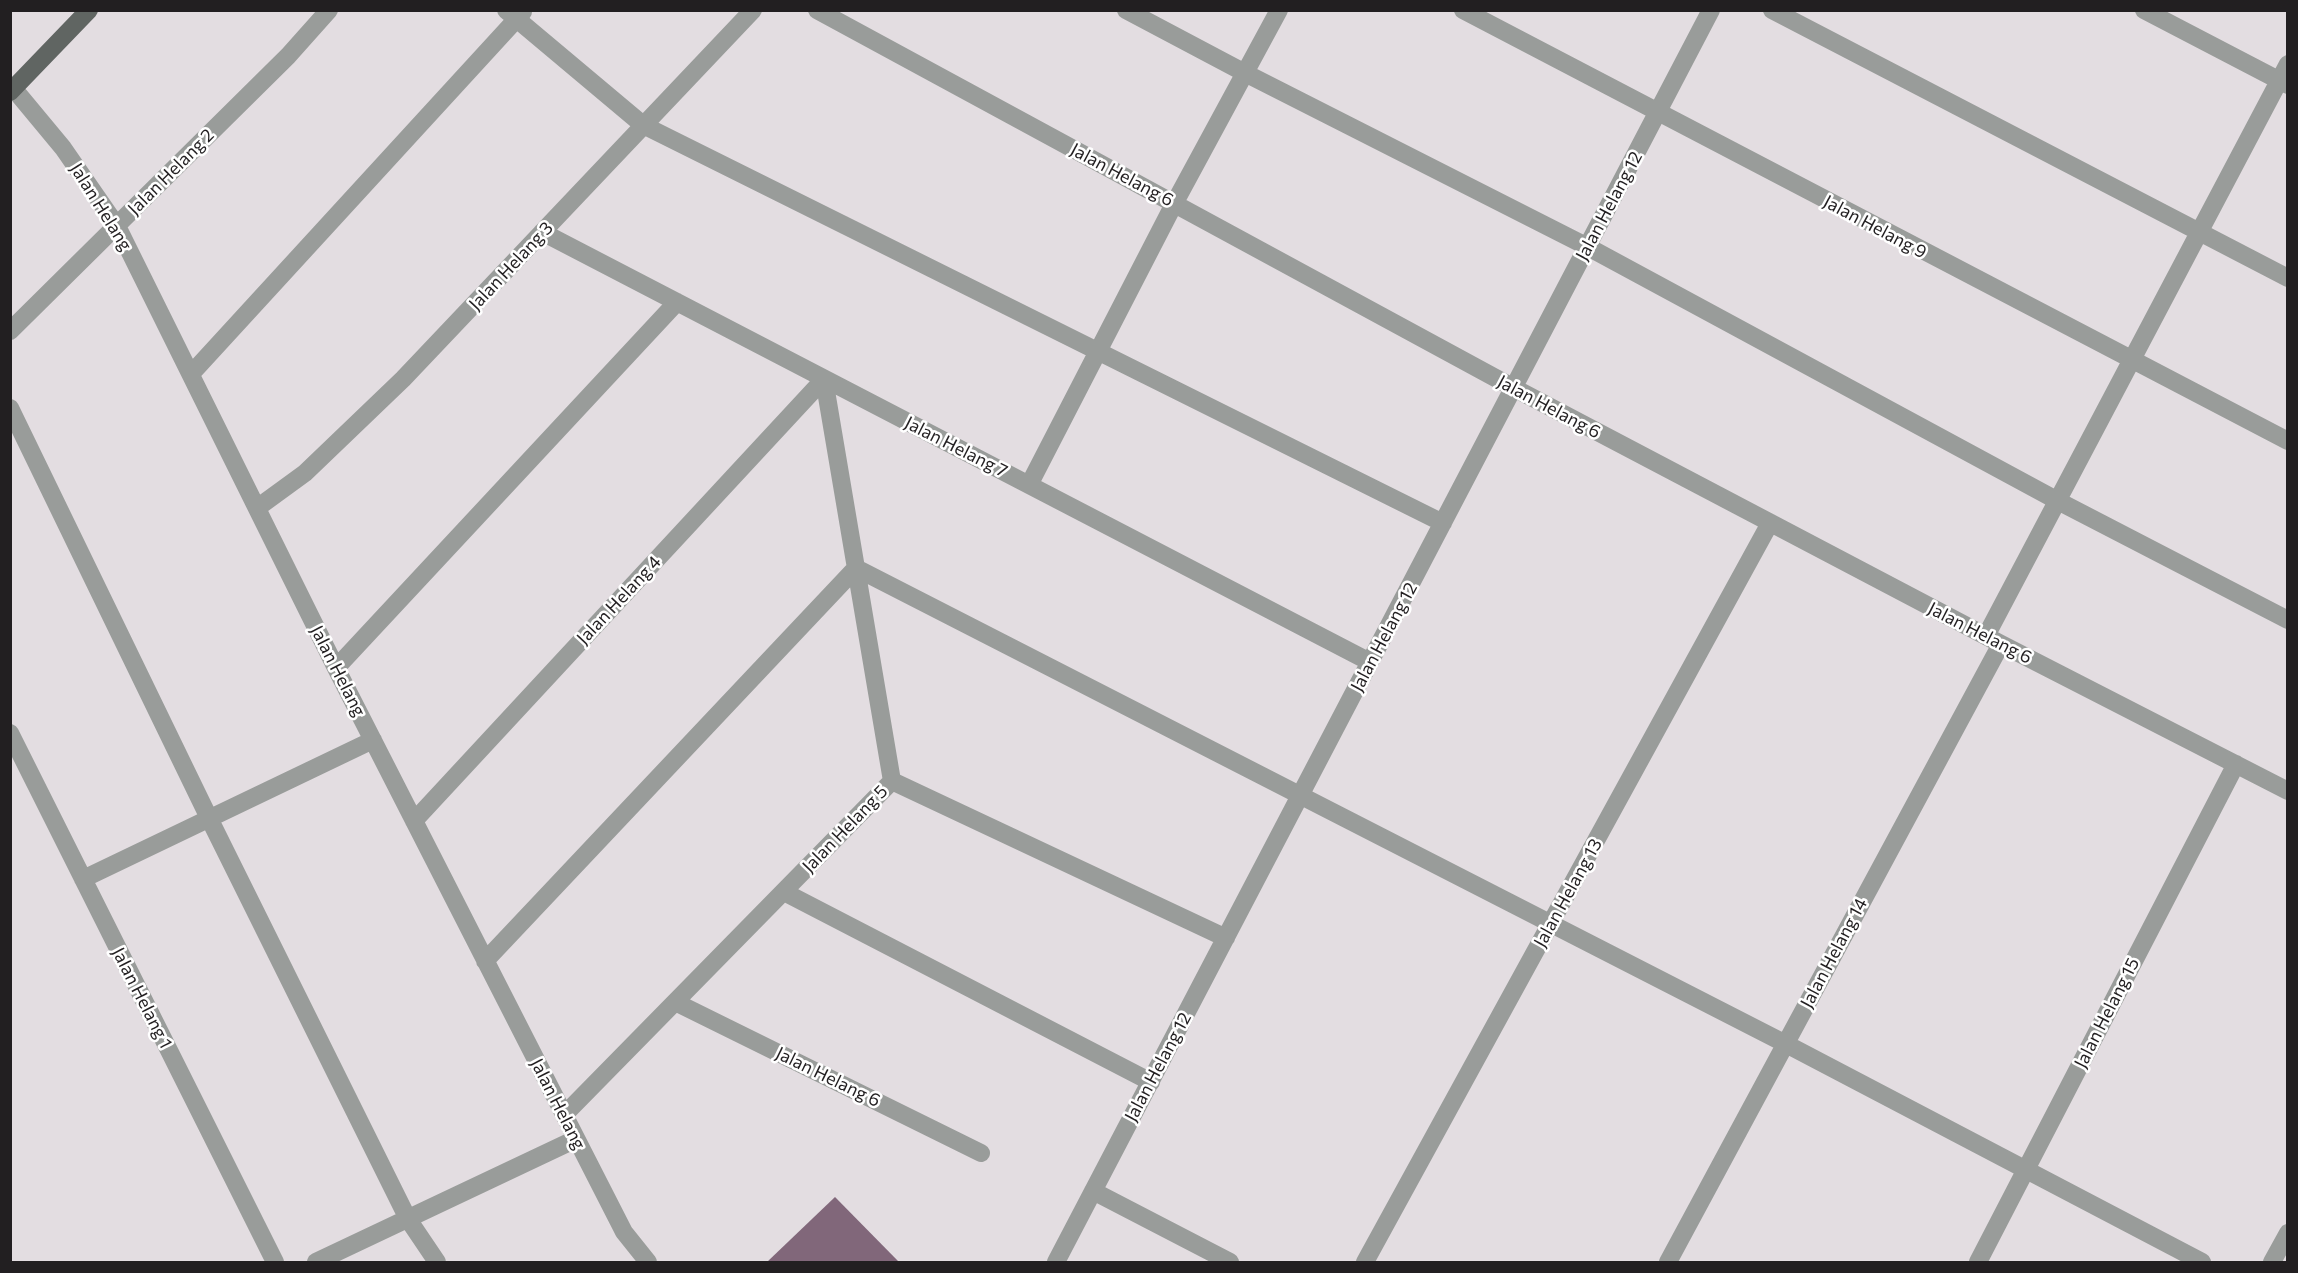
<!DOCTYPE html>
<html>
<head>
<meta charset="utf-8">
<style>
  body { margin:0 }
  #map { position:relative; width:2298px; height:1273px; overflow:hidden; background:#e3dde1; font-family:Commissioner,sans-serif }
  canvas { display:block }
  .frame { position:absolute; inset:0; border:12px solid #221f21; pointer-events:none }
</style>
</head>
<body>
<div id="map">
<canvas width="2298" height="1273"></canvas>
<div class="frame"></div>
</div>
<script>
const ctx = document.querySelector('canvas').getContext('2d');
ctx.lineJoin = 'round';
function paint(path, color) {
  ctx.fillStyle = color;
  ctx.fill(path, 'evenodd');
}
function toPath(rows) {
  const path = new Path2D();
  for (const r of rows) {
    path.moveTo(r[0], r[1]);
    for (let i = 2; i < r.length; i += 2) path.lineTo(r[i], r[i + 1]);
  }
  return path;
}
function stroke(path, color, width, dash) {
  ctx.strokeStyle = color;
  ctx.lineWidth = width;
  ctx.lineCap = dash ? 'butt' : 'round';
  ctx.setLineDash(dash || []);
  ctx.stroke(path);
}
function write(font, color, halo, rows, align = 'center') {
  ctx.font = font + ' Commissioner,sans-serif';
  ctx.lineWidth = 5;
  ctx.setLineDash([]);
  ctx.textBaseline = 'middle';
  ctx.strokeStyle = halo;
  ctx.fillStyle = color;
  for (const [text, x, y, turn = 0] of rows) {
    ctx.save();
    ctx.translate(x, y);
    ctx.rotate((+turn || 0) * Math.PI / 180);
    ctx.textAlign = isNaN(turn) ? turn : align;
    if (halo) ctx.strokeText(text, 0, 0);
    ctx.fillText(text, 0, 0);
    ctx.restore();
  }
}
paint(toPath([
  [835,1197,899,1262,767,1262]
]), '#81677a');
stroke(toPath([
  [506,10,643,125,1443,523],
  [817,10,1514,388,2001,644,2288,791],
  [1126,10,1245,73,1588,247,2058,501,2288,620],
  [1463,10,2288,441],
  [1772,10,2288,278],
  [2144,10,2288,85],
  [14,89,63,148,117,226,336,668,624,1232,648,1262],
  [542,232,1370,662],
  [10,331,288,56,329,10],
  [191,374,523,12],
  [824,379,892,781],
  [10,408,209,818,408,1219,437,1262],
  [1029,485,1174,204,1279,10],
  [257,508,305,473,403,379,753,10],
  [1986,636,2288,64],
  [336,668,677,302],
  [10,733,275,1262],
  [414,821,824,379],
  [83,879,373,740],
  [784,892,1151,1082],
  [485,961,856,568,1786,1044,2202,1262],
  [675,1002,981,1153],
  [564,1115,892,781,1226,938],
  [1093,1191,1230,1262],
  [316,1262,576,1139],
  [1056,1262,1711,10],
  [1365,1262,1770,523],
  [1668,1262,2001,644],
  [1978,1262,2236,764],
  [2272,1262,2288,1233]
]), '#999c9a', 18);
stroke(toPath([
  [10,92,89,10]
]), '#606562', 18);
write('18px', '#221f21', '#fff', [
  ["Jalan Helang 2",171,172,-45],
  ["Jalan Helang 6",1122,175,28],
  ["Jalan Helang 12",1609,206,-62],
  ["Jalan Helang",101,207,58],
  ["Jalan Helang 9",1875,227,28],
  ["Jalan Helang 3",511,266,-47],
  ["Jalan Helang 6",1549,407,28],
  ["Jalan Helang 7",956,447,27],
  ["Jalan Helang 4",619,600,-47],
  ["Jalan Helang 6",1980,633,27],
  ["Jalan Helang 12",1384,637,-62],
  ["Jalan Helang",338,671,63],
  ["Jalan Helang 5",845,829,-46],
  ["Jalan Helang 13",1568,893,-61],
  ["Jalan Helang 14",1834,953,-62],
  ["Jalan Helang 1",142,998,63],
  ["Jalan Helang 15",2107,1013,-63],
  ["Jalan Helang 12",1158,1067,-62],
  ["Jalan Helang 6",828,1077,26],
  ["Jalan Helang",558,1104,63]
]);
</script>
</body>
</html>
